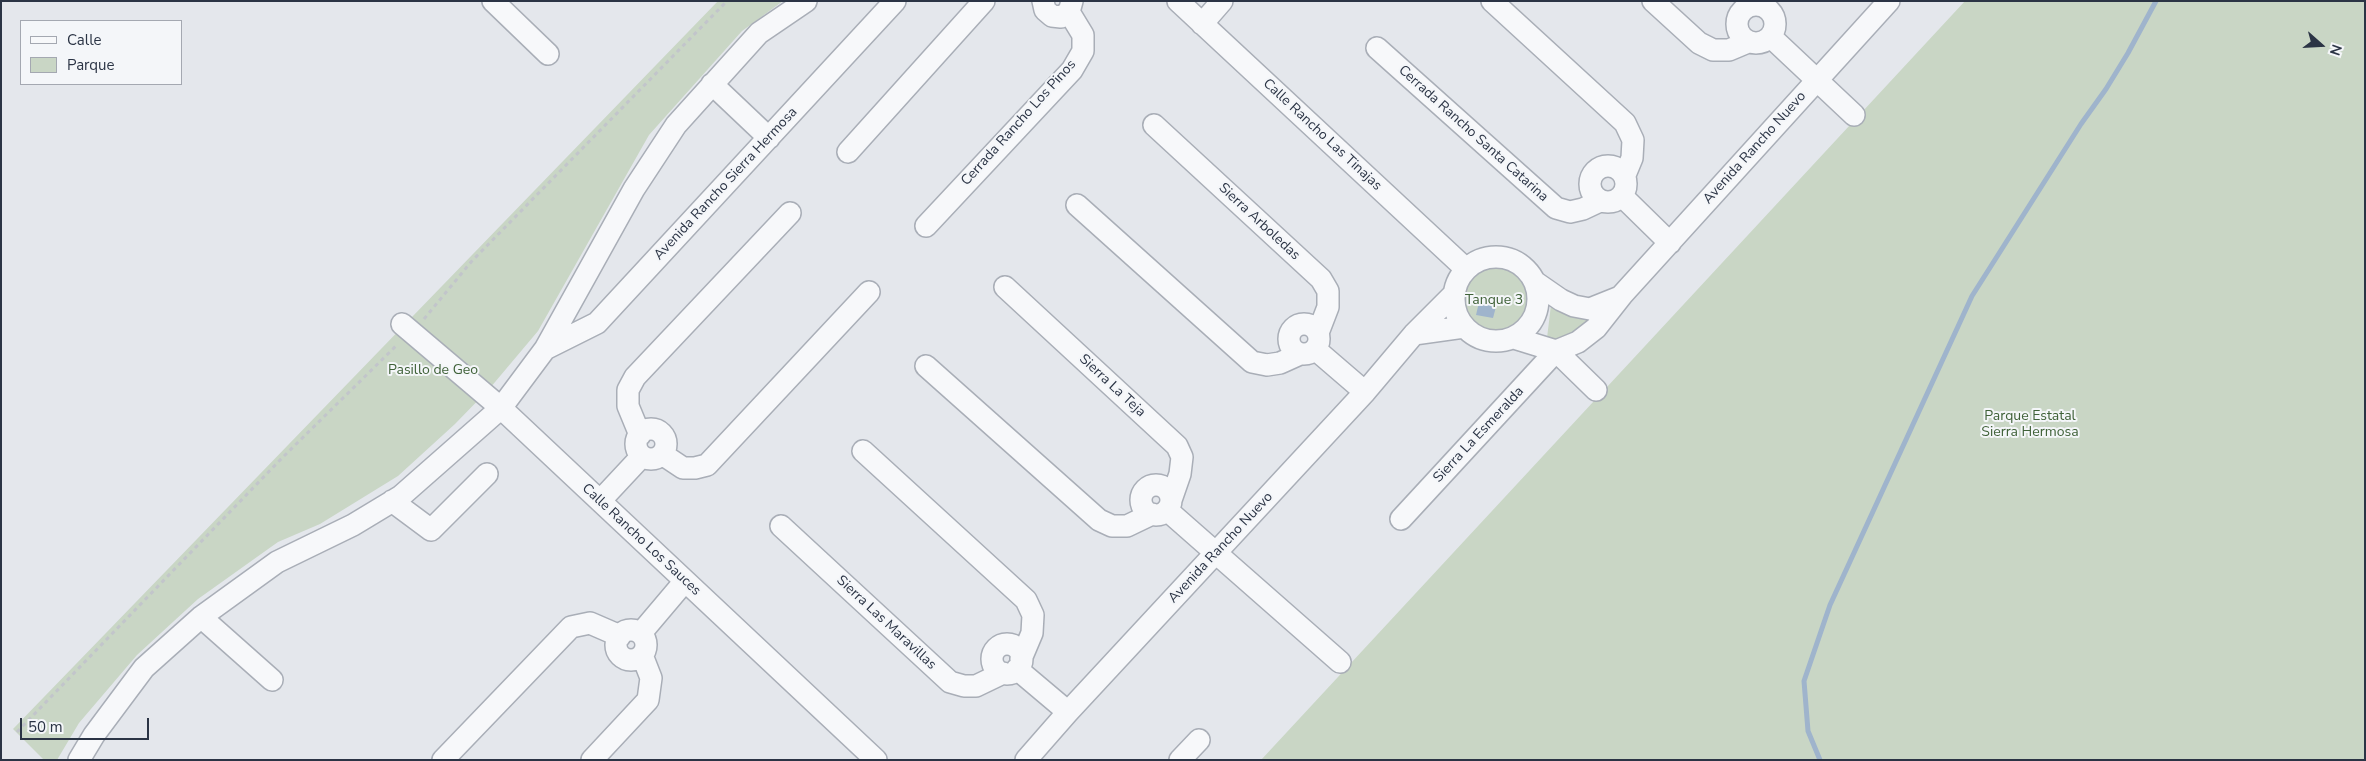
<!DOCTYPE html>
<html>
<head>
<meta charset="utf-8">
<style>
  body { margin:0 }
  #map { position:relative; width:2366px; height:761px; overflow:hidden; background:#e4e7ec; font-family:"Nunito Sans",sans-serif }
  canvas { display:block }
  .frame { position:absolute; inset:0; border:2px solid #2b3445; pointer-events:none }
  .legend { position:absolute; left:20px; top:20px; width:162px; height:65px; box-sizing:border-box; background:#f4f6f9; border:1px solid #a4a8b1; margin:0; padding:6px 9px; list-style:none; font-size:15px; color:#2b3445 }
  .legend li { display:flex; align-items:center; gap:10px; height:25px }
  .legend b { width:25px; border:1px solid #a4a8b1 }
  .north { position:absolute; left:2296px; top:20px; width:50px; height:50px; -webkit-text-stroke:4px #f4f6f9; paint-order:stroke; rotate:109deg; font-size:14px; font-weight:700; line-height:20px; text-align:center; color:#2b3445 }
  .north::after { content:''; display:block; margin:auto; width:18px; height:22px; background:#2b3445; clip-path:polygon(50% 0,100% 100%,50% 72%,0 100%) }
  .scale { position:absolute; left:20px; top:718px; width:129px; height:22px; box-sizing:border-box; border:2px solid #2b3445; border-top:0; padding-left:6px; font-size:15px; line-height:18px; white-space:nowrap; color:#2b3445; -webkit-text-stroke:4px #f4f6f9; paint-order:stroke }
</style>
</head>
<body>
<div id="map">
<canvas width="2366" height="761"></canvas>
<div class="frame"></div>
<ul class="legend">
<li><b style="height:6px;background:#f7f8fa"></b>Calle</li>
<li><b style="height:14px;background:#c9d6c5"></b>Parque</li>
</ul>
<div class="north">N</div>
<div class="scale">50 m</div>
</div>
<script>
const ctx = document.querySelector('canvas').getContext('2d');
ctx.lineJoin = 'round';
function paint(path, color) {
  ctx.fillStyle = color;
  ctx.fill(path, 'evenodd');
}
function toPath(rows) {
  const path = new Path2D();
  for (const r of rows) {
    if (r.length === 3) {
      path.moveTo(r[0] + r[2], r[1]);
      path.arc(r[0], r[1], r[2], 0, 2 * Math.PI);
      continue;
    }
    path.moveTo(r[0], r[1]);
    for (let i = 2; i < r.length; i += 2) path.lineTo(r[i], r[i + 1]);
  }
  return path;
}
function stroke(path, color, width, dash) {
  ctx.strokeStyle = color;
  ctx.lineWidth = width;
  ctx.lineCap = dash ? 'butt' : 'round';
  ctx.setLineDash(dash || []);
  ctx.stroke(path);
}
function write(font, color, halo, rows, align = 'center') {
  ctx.font = font + ' "Nunito Sans",sans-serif';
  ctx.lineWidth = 4;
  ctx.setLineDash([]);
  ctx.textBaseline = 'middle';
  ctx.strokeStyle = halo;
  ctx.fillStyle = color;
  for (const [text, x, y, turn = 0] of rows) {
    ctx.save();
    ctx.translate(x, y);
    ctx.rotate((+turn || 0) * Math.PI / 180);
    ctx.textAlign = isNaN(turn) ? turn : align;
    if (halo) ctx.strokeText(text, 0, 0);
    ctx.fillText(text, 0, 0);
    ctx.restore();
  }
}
paint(toPath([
  [718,1,783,1,742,31,649,135,538,331,490,388,455,424,398,476,320,524,278,542,198,599,137,655,79,723,57,760,44,760,13,729],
  [1965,1,2365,1,2365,760,1261,760],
  [1494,301,36],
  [1551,305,1607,307,1576,338,1553,344,1547,338]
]), '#c9d6c5');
paint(toPath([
  [1480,298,1497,303,1493,318,1476,315]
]), '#9fb4cc');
stroke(toPath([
  [1820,760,1808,731,1804,681,1830,605,1972,296,2081,124,2106,89,2128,53,2156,1]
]), '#9fb4cc', 5);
const minor = toPath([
  [493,1,548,54],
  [1043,1,1045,10,1052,16,1061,17,1069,12,1072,1],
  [1178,1,1466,269],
  [1492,1,1625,123,1633,140,1632,158,1625,175],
  [1653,1,1699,43,1713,50,1729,50,1748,42],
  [1756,24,19],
  [1202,24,1222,1],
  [1771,37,1854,115],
  [1377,48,1556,208,1570,212,1583,209,1600,201],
  [712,84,769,138],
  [1154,125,1321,279,1328,291,1328,307,1318,333],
  [848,152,984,1],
  [1608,184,18],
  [1622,196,1670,243],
  [1077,205,1252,362,1267,365,1280,363,1300,354],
  [926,226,1072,70,1083,51,1083,35,1069,12],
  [1496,299,42],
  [1535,282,1561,300,1574,306,1590,309,1620,297],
  [1005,287,1177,446,1182,457,1180,474,1171,500],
  [402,324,501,408,876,760],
  [1304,339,15],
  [1414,334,1464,327],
  [1514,338,1556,351,1578,342,1596,328,1622,295,1889,1],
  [545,349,597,323,895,1],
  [1315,349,1365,392],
  [926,366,1099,520,1112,526,1127,526,1152,514],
  [651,444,15],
  [640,435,628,406,628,390,635,377,790,213],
  [863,451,1026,600,1033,615,1032,633,1021,659],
  [662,454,683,468,695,468,707,465,869,292],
  [1156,500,15],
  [392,501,431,530,487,474],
  [600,501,642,456],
  [1167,510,1340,662],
  [1401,519,1556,351,1596,390],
  [781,526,950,682,964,686,976,686,1003,673],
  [201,617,272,680],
  [631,645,15],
  [641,633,685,581],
  [1007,659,15],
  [1017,669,1068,712],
  [79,760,94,735,144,668,201,617,277,562,353,525,401,496,501,408,545,349,634,189,676,125,759,33,806,1],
  [443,760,571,627,590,623,620,636],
  [592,760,648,700,651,678,642,655],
  [1026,760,1068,712,1365,392,1414,334,1454,294],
  [1180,760,1199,740]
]);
stroke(minor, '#a9aeb7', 24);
stroke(toPath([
  [424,319,471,262,727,1],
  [17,732,283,457,398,344]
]), '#c2c5cb', 3, [4, 4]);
stroke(minor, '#f7f8fa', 21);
write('14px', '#2b3445', '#f4f6f9', [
  ["Cerrada Rancho Los Pinos",1019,123,-48],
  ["Cerrada Rancho Santa Catarina",1473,134,42],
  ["Calle Rancho Las Tinajas",1322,135,43],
  ["Avenida Rancho Nuevo",1755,148,-48],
  ["Avenida Rancho Sierra Hermosa",726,184,-47],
  ["Sierra Arboledas",1259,222,43],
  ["Sierra La Teja",1112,386,43],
  ["Sierra La Esmeralda",1479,435,-47],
  ["Calle Rancho Los Sauces",641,540,43],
  ["Avenida Rancho Nuevo",1221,548,-47],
  ["Sierra Las Maravillas",886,623,43]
]);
write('14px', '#3f6138', '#f4f6f9', [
  ["Tanque 3",1494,301],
  ["Pasillo de Geo",433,371],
  ["Parque Estatal",2030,417],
  ["Sierra Hermosa",2030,433]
]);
</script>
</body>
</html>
